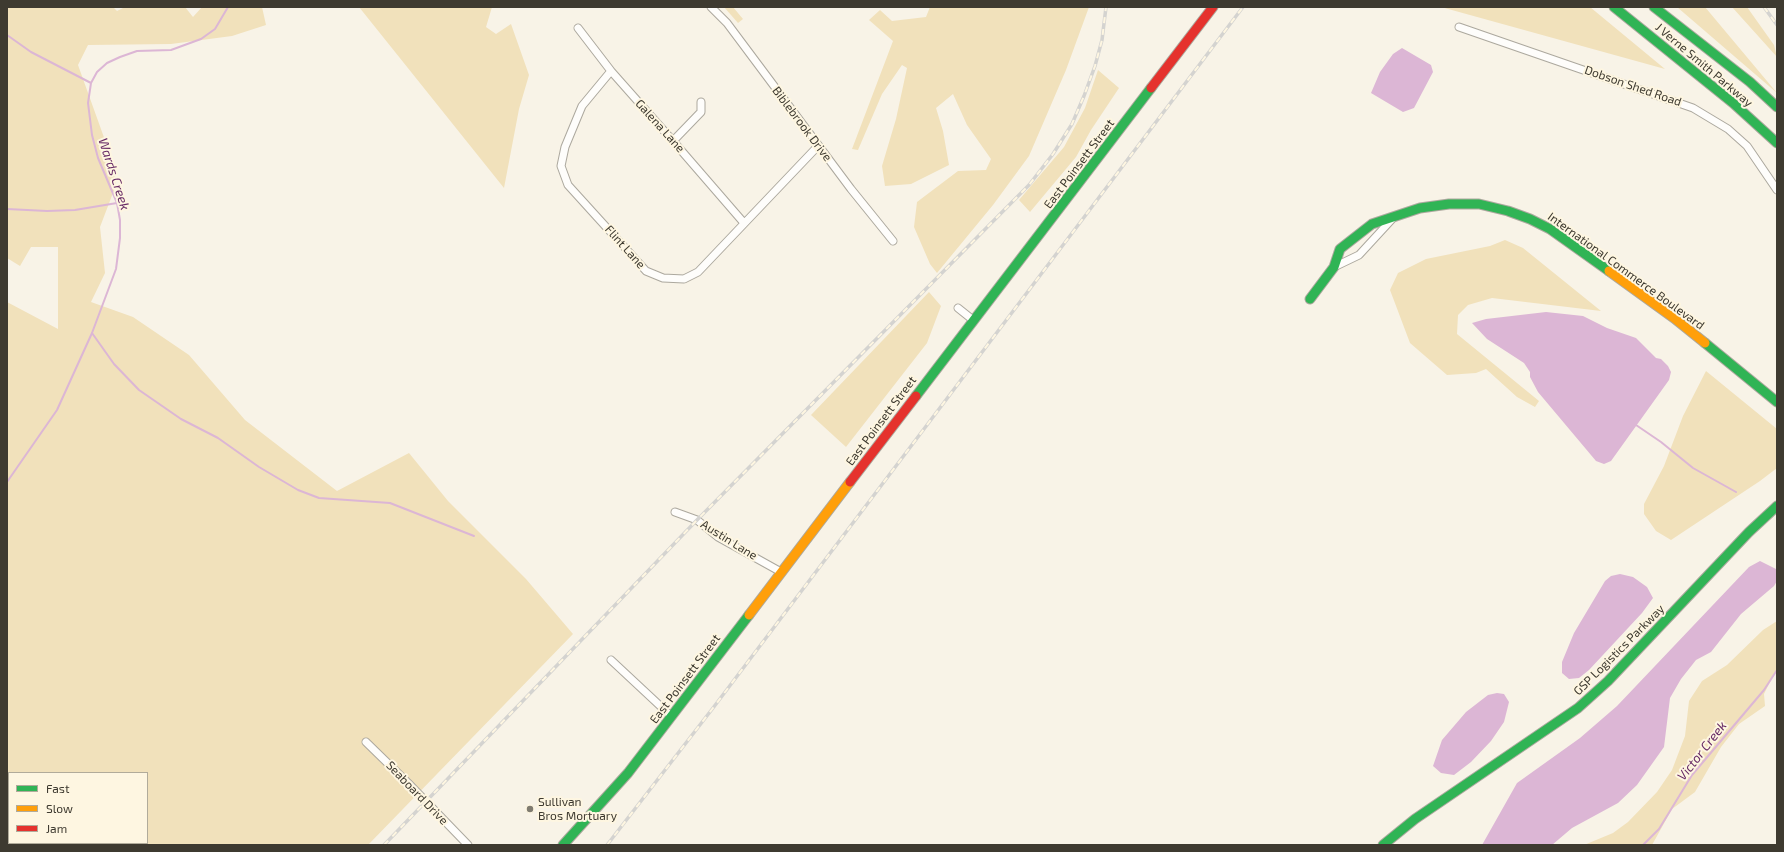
<!DOCTYPE html>
<html>
<head>
<meta charset="utf-8">
<style>
  body { margin:0 }
  #map { position:relative; width:1784px; height:852px; overflow:hidden; background:#f8f3e7; font-family:"Exo 2",sans-serif }
  canvas { display:block }
  .frame { position:absolute; inset:0; border:8px solid #3e3a30; pointer-events:none }
  .legend { position:absolute; left:8px; top:772px; width:140px; height:72px; box-sizing:border-box; background:#fef6e1; border:1px solid #b1ab9a; margin:0; padding:5px 7px; list-style:none; font-size:12px; color:#3e3a30 }
  .legend li { display:flex; align-items:center; gap:8px; height:20px }
  .legend b { width:20px; border:1px solid #b1ab9a }
</style>
</head>
<body>
<div id="map">
<canvas width="1784" height="852"></canvas>
<div class="frame"></div>
<ul class="legend">
<li><b style="height:5px;background:#30b455"></b>Fast</li>
<li><b style="height:5px;background:#ff9f0a"></b>Slow</li>
<li><b style="height:5px;background:#e5322d"></b>Jam</li>
</ul>
</div>
<script>
const ctx = document.querySelector('canvas').getContext('2d');
ctx.lineJoin = 'round';
function paint(path, color) {
  ctx.fillStyle = color;
  ctx.fill(path, 'evenodd');
}
function toPath(rows) {
  const path = new Path2D();
  for (const r of rows) {
    path.moveTo(r[0], r[1]);
    for (let i = 2; i < r.length; i += 2) path.lineTo(r[i], r[i + 1]);
  }
  return path;
}
function stroke(path, color, width, dash) {
  ctx.strokeStyle = color;
  ctx.lineWidth = width;
  ctx.lineCap = dash ? 'butt' : 'round';
  ctx.setLineDash(dash || []);
  ctx.stroke(path);
}
function write(font, color, halo, rows, align = 'center') {
  ctx.font = font + ' "Exo 2",sans-serif';
  ctx.lineWidth = 4;
  ctx.setLineDash([]);
  ctx.textBaseline = 'middle';
  ctx.strokeStyle = halo;
  ctx.fillStyle = color;
  for (const [text, x, y, turn = 0] of rows) {
    ctx.save();
    ctx.translate(x, y);
    ctx.rotate((+turn || 0) * Math.PI / 180);
    ctx.textAlign = isNaN(turn) ? turn : align;
    if (halo) ctx.strokeText(text, 0, 0);
    ctx.fillText(text, 0, 0);
    ctx.restore();
  }
}
paint(toPath([
  [7,7,113,7,117,11,125,7,185,7,193,17,202,7,262,7,266,25,232,36,171,44,88,45,78,65,111,157,116,185,100,227,105,273,91,302,133,317,189,355,245,420,337,491,409,453,448,501,526,579,573,634,368,845,7,845,7,302,58,329,58,247,31,247,20,266,7,258],
  [9,773,147,773,147,843,9,843],
  [359,7,492,7,486,27,496,34,511,24,529,75,519,109,504,188],
  [724,7,733,7,743,19,738,23],
  [930,7,1089,7,1066,70,1029,156,993,205,937,273,930,264,914,227,917,202,958,171,986,170,991,159,967,125,953,94,936,108,943,131,949,165,911,184,885,186,882,166,896,119,907,68,902,65,882,94,858,150,852,149,893,41,869,20,880,10,892,21,926,17],
  [1441,7,1590,7,1665,69],
  [1677,7,1705,7,1777,93],
  [1732,7,1747,7,1774,45,1777,57],
  [1098,70,1119,88,1091,130,1076,157,1030,212,1019,200,1064,147,1085,108],
  [1505,240,1523,248,1601,311,1492,298,1468,305,1458,315,1457,334,1539,401,1535,407,1517,397,1486,369,1476,373,1447,375,1410,343,1390,290,1398,273,1426,259,1490,246],
  [929,292,941,306,927,343,846,447,811,415],
  [1706,371,1777,429,1777,468,1760,481,1671,540,1656,531,1644,514,1644,504,1664,466,1683,416],
  [1777,621,1777,668,1764,694,1765,706,1739,724,1721,747,1695,792,1672,809,1652,845,1584,845,1613,833,1628,822,1657,792,1672,770,1685,736,1689,701,1702,681,1727,665,1763,630]
]), '#f1e1bb');
paint(toPath([
  [1402,48,1431,65,1433,72,1414,108,1403,112,1371,93,1380,72,1393,54],
  [1546,312,1583,316,1607,328,1636,338,1656,358,1661,359,1668,366,1671,372,1669,380,1611,461,1604,464,1596,461,1538,392,1530,377,1530,372,1524,363,1487,339,1472,323,1486,319],
  [1760,561,1776,569,1777,581,1774,586,1741,614,1711,652,1696,660,1681,679,1670,698,1664,747,1637,785,1618,803,1572,828,1552,845,1482,845,1517,783,1580,738,1617,706,1749,567],
  [1620,574,1633,577,1647,587,1653,598,1642,613,1589,670,1579,678,1569,679,1562,673,1562,662,1574,633,1605,581,1611,576],
  [1497,693,1504,694,1509,702,1504,722,1491,741,1471,762,1454,775,1441,773,1433,766,1442,740,1466,712,1488,695]
]), '#dcb6d5');
stroke(toPath([
  [7,35,31,52,91,83],
  [7,209,47,211,75,210,117,203],
  [92,333,114,364,139,390,181,419,218,438,259,467,298,490,319,498,390,503,474,536],
  [1636,425,1661,442,1693,468,1736,492],
  [7,482,57,410,92,333,116,269,120,238,120,220,117,203,98,158,92,135,88,103,91,83,97,72,107,63,120,57,137,51,171,50,201,39,215,29,228,7],
  [1643,845,1659,829,1692,775,1764,690,1777,670]
]), '#dcb6d5', 2);
const street = toPath([
  [711,7,727,23,851,189,893,241],
  [1459,27,1693,108,1728,129,1747,146,1777,190],
  [578,28,611,71,673,141,744,223],
  [611,71,582,106,565,147,561,166,568,185,646,271,663,278,684,279,698,272,818,146],
  [673,141,701,112,701,102],
  [1334,267,1359,255,1394,217],
  [958,308,973,320],
  [675,512,697,520,718,537,781,572],
  [611,660,671,716],
  [366,742,408,783,468,845]
]);
const fast = toPath([
  [1614,7,1733,103,1777,143],
  [1654,7,1750,82,1777,107],
  [1310,299,1334,267,1340,249,1372,224,1420,208,1449,204,1479,204,1508,211,1530,219,1550,229,1609,271],
  [1705,343,1777,402],
  [916,396,1151,88],
  [563,845,628,773,749,615],
  [1383,845,1415,819,1578,708,1608,681,1749,532,1777,506]
]);
const slow = toPath([
  [1609,271,1674,318,1705,343],
  [749,615,850,482]
]);
const jam = toPath([
  [1151,88,1213,7],
  [850,482,916,396]
]);
stroke(street, '#aca89e', 9);
stroke(fast, '#aca89e', 11);
stroke(slow, '#aca89e', 11);
stroke(jam, '#aca89e', 11);
stroke(street, '#fefdfb', 7);
stroke(fast, '#30b455', 9);
stroke(slow, '#ff9f0a', 9);
stroke(jam, '#e5322d', 9);
const rail = toPath([
  [1764,7,1777,25],
  [384,845,697,520,1029,185,1053,154,1072,124,1084,96,1095,66,1102,40,1106,7],
  [607,845,713,708,1243,7]
]);
stroke(rail, '#d4d3d0', 3.5);
stroke(rail, '#fef6e1', 2, [6]);
for (const [x, y, r, color] of [
  [530,809,4,"#7f7b70"]
]) {
  const dot = new Path2D();
  dot.arc(x, y, r, 0, 2 * Math.PI);
  ctx.fillStyle = color;
  ctx.fill(dot);
  stroke(dot, '#fef6e1', 1.5);
}
write('12px', '#3e3a30', '#fef6e1', [
  ["J Verne Smith Parkway",1704,65,40],
  ["Dobson Shed Road",1633,86,19],
  ["Biblebrook Drive",802,124,53],
  ["Galena Lane",660,126,48],
  ["East Poinsett Street",1079,164,-53],
  ["Flint Lane",625,247,48],
  ["International Commerce Boulevard",1626,271,36],
  ["East Poinsett Street",881,421,-53],
  ["Austin Lane",729,540,32],
  ["GSP Logistics Parkway",1619,650,-45],
  ["East Poinsett Street",685,679,-53],
  ["Seaboard Drive",417,793,46]
]);
write('12px', '#3e3a30', '#fef6e1', [
  ["Sullivan",538,802],
  ["Bros Mortuary",538,816]
], 'left');
write('italic 13px', '#662965', '#fef6e1', [
  ["Wards Creek",114,174,72],
  ["Victor Creek",1702,751,-52]
]);
</script>
</body>
</html>
